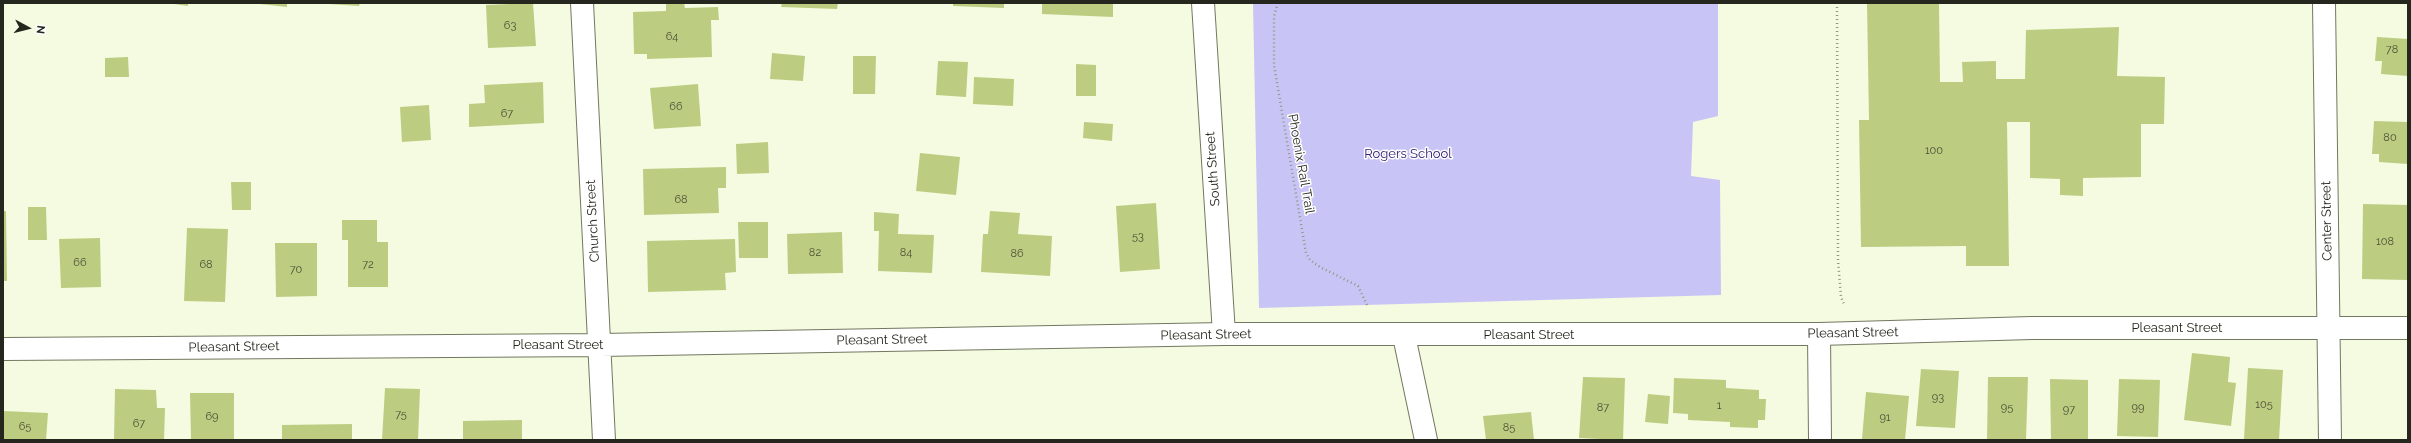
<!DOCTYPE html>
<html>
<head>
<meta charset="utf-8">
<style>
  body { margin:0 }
  #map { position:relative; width:2411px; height:443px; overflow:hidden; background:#f4fbe1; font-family:Raleway,sans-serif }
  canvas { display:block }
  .frame { position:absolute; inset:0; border:4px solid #25271e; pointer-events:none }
  .north { position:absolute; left:8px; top:8px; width:40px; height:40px; -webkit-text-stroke:3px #fff; paint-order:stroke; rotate:97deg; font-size:11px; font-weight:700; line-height:16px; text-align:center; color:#25271e }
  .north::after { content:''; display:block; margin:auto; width:14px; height:18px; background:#25271e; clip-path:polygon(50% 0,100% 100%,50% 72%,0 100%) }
</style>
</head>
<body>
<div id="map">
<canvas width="2411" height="443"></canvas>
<div class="frame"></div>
<div class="north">N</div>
</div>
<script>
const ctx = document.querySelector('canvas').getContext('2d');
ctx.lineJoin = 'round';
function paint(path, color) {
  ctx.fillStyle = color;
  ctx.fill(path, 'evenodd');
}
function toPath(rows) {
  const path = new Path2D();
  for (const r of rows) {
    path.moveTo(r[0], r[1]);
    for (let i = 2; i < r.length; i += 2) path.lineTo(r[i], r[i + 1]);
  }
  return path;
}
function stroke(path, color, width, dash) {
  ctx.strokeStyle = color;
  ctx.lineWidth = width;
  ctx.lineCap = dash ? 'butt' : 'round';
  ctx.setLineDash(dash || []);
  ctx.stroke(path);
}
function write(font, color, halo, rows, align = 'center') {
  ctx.font = font + ' Raleway,sans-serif';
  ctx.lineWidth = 3;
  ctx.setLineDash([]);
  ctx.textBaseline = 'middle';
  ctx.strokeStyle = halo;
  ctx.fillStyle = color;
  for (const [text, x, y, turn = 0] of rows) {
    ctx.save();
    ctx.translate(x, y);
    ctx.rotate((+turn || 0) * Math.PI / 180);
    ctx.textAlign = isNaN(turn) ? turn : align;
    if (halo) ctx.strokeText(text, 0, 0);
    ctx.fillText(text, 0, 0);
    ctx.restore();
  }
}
paint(toPath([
  [1253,3,1718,3,1718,116,1693,122,1691,176,1720,180,1721,295,1259,308]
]), '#c8c5f6');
paint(toPath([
  [167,3,188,3,188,6],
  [251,3,287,3,287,7],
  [313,3,360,3,359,6],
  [533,3,536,46,488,48,486,5],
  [684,3,685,8,718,7,719,20,711,20,712,57,647,59,647,54,634,54,633,12,666,11,666,4],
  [782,3,838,3,837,9,781,7],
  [953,3,1004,3,1004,8,953,6],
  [1042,3,1113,3,1113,17,1042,14],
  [1867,3,1939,3,1940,82,1963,82,1962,62,1996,61,1996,79,2025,79,2026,30,2119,27,2117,76,2165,77,2164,124,2141,124,2141,177,2083,178,2083,196,2060,195,2060,179,2030,178,2030,122,2007,122,2009,266,1966,266,1966,246,1861,247,1859,120,1869,120],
  [2377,37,2408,39,2408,76,2381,74,2382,61,2375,61],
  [772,53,805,56,803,81,770,79],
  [853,56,876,56,875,94,853,94],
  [128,57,129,77,105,77,105,58],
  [938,61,968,62,966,97,936,95],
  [1076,64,1096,65,1096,96,1076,96],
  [974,77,1014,79,1013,106,973,104],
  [543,82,544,123,469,127,469,104,485,103,484,85],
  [698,84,701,126,654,129,650,88],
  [429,105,431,140,402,142,400,107],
  [2374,121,2408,122,2408,164,2379,162,2379,154,2372,154],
  [1084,122,1113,124,1112,141,1083,138],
  [768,142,769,173,737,174,736,144],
  [920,153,960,157,956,195,916,191],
  [726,167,726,188,718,188,719,213,644,215,643,169],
  [231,182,251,182,251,210,232,210],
  [1156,203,1160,269,1120,272,1116,206],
  [2363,204,2408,205,2408,280,2362,279],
  [28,207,46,207,47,240,28,240],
  [3,211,6,211,7,281,3,281],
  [990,211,1020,213,1018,234,1052,236,1050,276,981,272,983,234,988,234],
  [874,212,899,214,898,234,934,235,932,273,878,271,879,231,874,231],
  [342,220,377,220,377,242,388,242,388,287,348,287,348,240,342,240],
  [738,222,768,222,768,258,739,258],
  [187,228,228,229,225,302,184,301],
  [842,232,843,273,788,274,787,234],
  [100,238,101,287,61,288,59,239],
  [735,239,736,272,725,273,726,290,648,292,647,241],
  [275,243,317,243,317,296,276,297],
  [2192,353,2230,357,2228,382,2236,383,2231,426,2184,420],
  [2248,368,2283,370,2279,440,2244,439],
  [1921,369,1959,371,1955,428,1916,426],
  [1583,377,1625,378,1623,440,1579,438],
  [1988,377,2028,377,2026,440,1987,439],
  [1674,378,1726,380,1726,388,1759,390,1759,399,1766,399,1765,420,1758,420,1758,428,1730,427,1730,422,1688,420,1688,414,1673,413],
  [2050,379,2088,380,2088,439,2051,439],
  [2119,379,2160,380,2158,437,2117,436],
  [385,388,420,389,418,440,382,440],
  [115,389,156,390,157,408,165,408,164,440,114,440],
  [1866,392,1909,396,1905,440,1862,439],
  [190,393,234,393,234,440,191,440],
  [1648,394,1670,396,1668,424,1645,422],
  [3,411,48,413,46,440,3,440],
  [1531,412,1534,440,1486,440,1483,416],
  [522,420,522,440,463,440,463,421],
  [352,424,352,440,282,440,282,425]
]), '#bccd81');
const minor = toPath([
  [582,3,604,440],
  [1203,3,1224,334],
  [2324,3,2330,440],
  [1819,334,1820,440],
  [1404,336,1426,440],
  [3,349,600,345,1224,334,1819,334,2032,328,2408,328]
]);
stroke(minor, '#727761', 24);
stroke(toPath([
  [1278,3,1274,16,1274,65,1306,253,1310,260,1320,267,1358,286,1367,305],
  [1837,3,1838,260,1841,297,1844,304]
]), '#929684', 2.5, [1, 3]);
stroke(minor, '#fff', 22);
write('11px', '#4b5037', null, [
  ["63",510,26],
  ["64",672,37],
  ["78",2392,50],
  ["66",676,107],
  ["67",507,114],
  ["80",2390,138],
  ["100",1934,151],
  ["68",681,200],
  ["53",1138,237],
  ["108",2385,242],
  ["82",815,253],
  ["84",906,253],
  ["86",1017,254],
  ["66",80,263],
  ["68",206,265],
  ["72",368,265],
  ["70",296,270],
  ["93",1938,398],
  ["105",2264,405],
  ["1",1719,406],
  ["87",1603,408],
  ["95",2007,408],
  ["99",2138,408],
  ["97",2069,410],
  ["75",401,415],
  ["69",212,417],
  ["91",1885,418],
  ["67",139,424],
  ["65",25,427],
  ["85",1509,428]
]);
write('13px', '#342172', '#fff', [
  ["Rogers School",1408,154]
]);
write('13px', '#25271e', '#fff', [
  ["Phoenix Rail Trail",1301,164,80],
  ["South Street",1213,169,-94],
  ["Church Street",593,221,-93],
  ["Center Street",2327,221,-91],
  ["Pleasant Street",2177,328],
  ["Pleasant Street",1853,333,-1],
  ["Pleasant Street",1206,335,-1],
  ["Pleasant Street",1529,335],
  ["Pleasant Street",882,340,-1],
  ["Pleasant Street",558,345],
  ["Pleasant Street",234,347,-1]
]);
</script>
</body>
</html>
